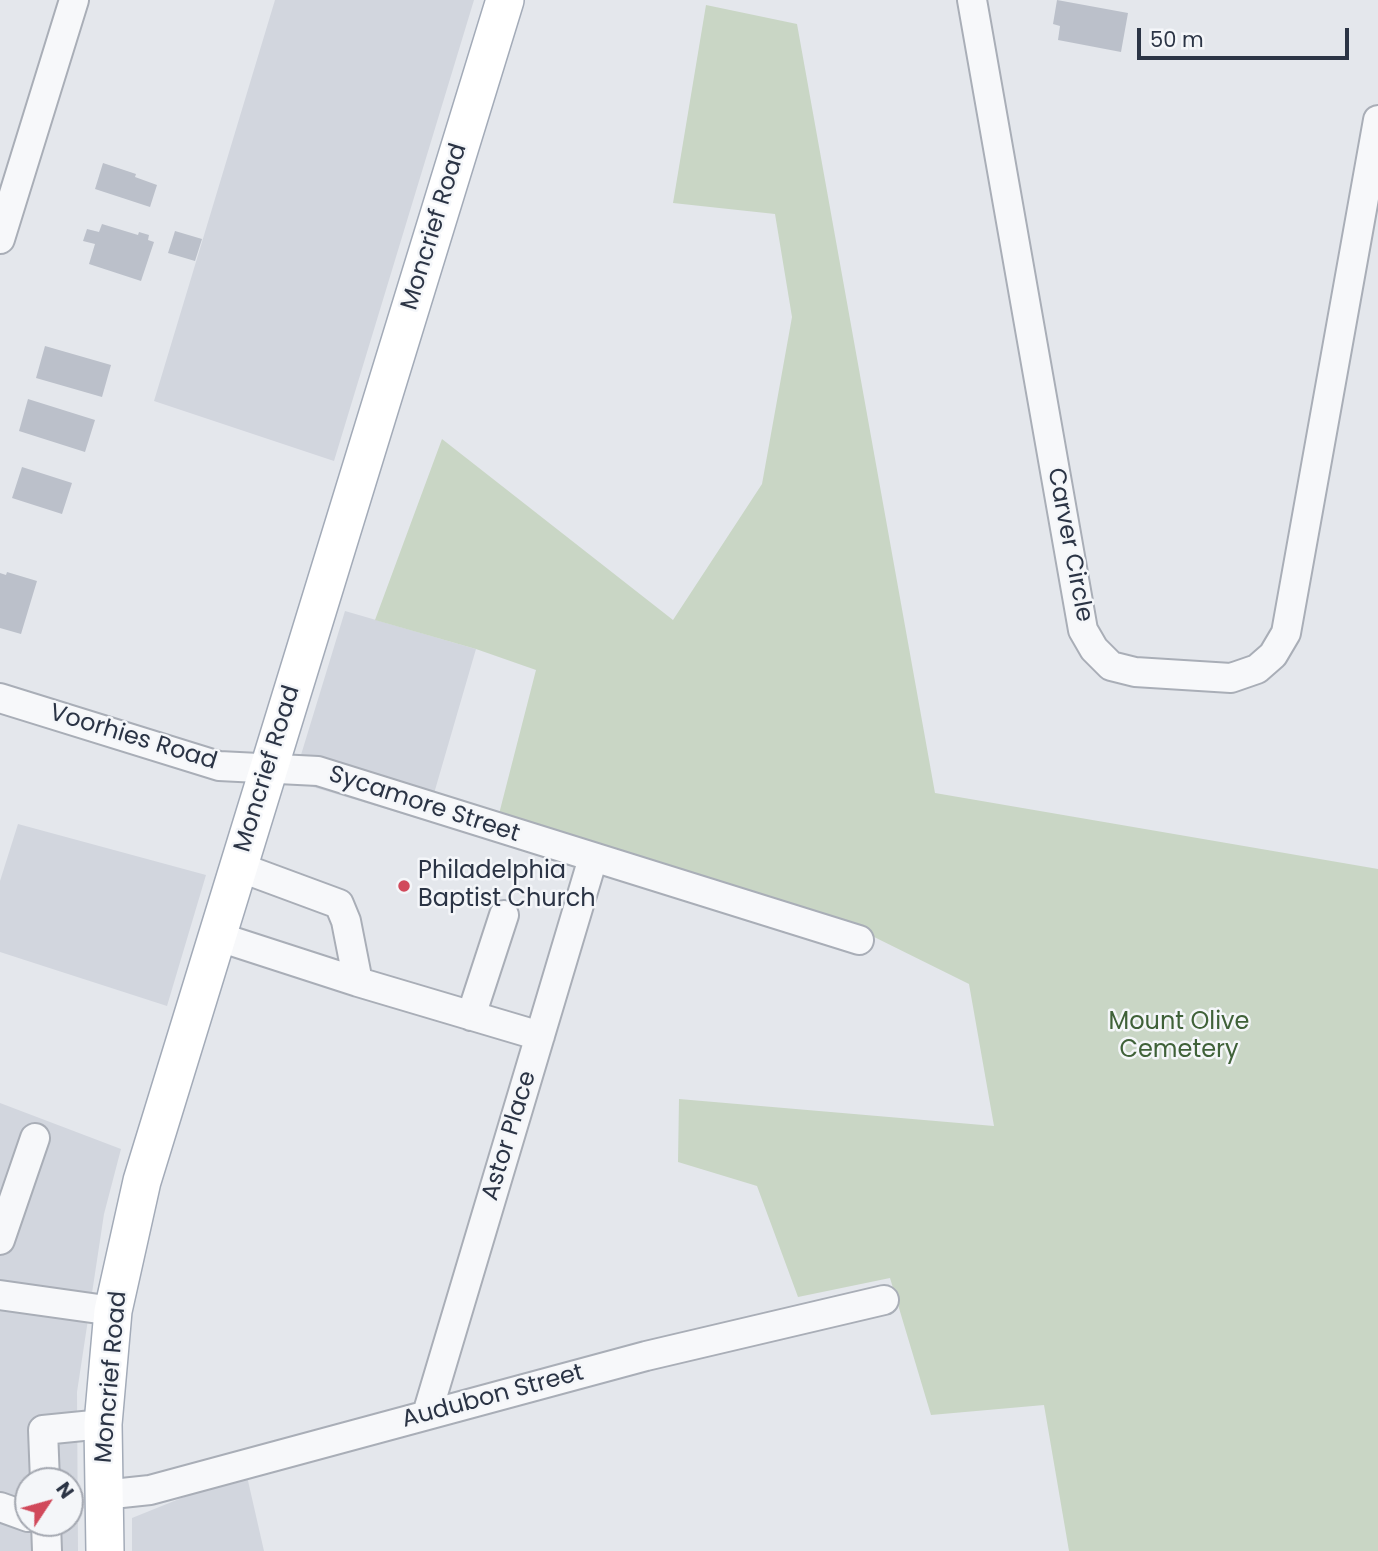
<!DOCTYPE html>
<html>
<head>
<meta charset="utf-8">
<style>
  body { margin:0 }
  #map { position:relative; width:1378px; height:1551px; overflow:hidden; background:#e4e7ec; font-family:Poppins,sans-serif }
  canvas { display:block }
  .north { position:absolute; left:14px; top:1467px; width:70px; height:70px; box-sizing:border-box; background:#f4f6f9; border:2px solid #a4a8b1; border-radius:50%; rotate:54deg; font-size:19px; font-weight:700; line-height:28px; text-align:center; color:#2b3445 }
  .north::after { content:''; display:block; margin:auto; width:24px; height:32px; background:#d1495b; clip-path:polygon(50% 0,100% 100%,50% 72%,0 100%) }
  .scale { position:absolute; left:1137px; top:28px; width:212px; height:32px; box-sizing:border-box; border:4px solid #2b3445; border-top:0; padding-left:9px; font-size:21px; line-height:24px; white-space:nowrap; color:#2b3445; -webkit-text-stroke:5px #f4f6f9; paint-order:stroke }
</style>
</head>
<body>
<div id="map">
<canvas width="1378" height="1551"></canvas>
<div class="north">N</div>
<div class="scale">50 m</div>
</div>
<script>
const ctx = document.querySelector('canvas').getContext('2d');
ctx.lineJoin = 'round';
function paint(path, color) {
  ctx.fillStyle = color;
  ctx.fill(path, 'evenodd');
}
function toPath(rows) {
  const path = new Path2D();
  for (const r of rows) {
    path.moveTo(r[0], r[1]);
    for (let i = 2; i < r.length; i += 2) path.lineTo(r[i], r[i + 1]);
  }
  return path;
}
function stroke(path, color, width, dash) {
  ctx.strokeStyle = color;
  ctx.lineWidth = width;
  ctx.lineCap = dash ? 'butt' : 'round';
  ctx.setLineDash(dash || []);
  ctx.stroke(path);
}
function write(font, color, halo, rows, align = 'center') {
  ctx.font = font + ' Poppins,sans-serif';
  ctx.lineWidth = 5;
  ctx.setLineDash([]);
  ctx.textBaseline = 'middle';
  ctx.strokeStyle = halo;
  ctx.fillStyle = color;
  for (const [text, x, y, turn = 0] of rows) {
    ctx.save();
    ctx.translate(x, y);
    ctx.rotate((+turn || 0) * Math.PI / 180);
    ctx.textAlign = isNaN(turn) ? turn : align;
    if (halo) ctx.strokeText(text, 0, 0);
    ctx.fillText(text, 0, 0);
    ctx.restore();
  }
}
paint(toPath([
  [275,0,474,0,334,461,154,401],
  [345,611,476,649,426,821,293,781],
  [18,824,206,875,167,1006,0,952,0,881],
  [0,1103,121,1149,104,1214,77,1392,78,1551,0,1551],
  [28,1481,70,1481,70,1523,28,1523],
  [246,1472,264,1551,132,1551,132,1518]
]), '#d2d6de');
paint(toPath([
  [706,5,797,24,935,793,1378,869,1378,1551,1069,1551,1044,1405,931,1415,890,1278,798,1297,757,1186,678,1162,679,1099,994,1126,969,984,858,929,499,814,536,670,476,649,375,620,442,439,673,620,762,484,792,317,775,214,673,203]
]), '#c9d6c5');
paint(toPath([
  [1057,0,1128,13,1121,52,1058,40,1060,26,1053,24],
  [103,163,136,174,135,177,157,185,150,207,95,189],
  [102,224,138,235,139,232,149,235,148,240,154,242,141,281,89,264,95,244,83,241,87,229,99,232],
  [175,231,202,239,195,261,168,253],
  [45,346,111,365,102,397,36,378],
  [28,399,95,420,85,452,19,431],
  [22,467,72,483,62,514,12,498],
  [7,572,37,581,21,634,0,628,0,573,6,575]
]), '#bbc0ca');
const minor = toPath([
  [972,0,1083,630,1094,649,1111,666,1135,672,1231,678,1257,669,1273,655,1286,633,1378,120],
  [0,239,74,0],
  [0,698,219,766,318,771,859,940],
  [239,867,339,904,346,921,358,982,540,1036],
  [216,936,358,982],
  [471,1016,504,915],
  [0,1240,35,1138],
  [0,1295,113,1311],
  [427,1414,593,858],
  [45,1481,43,1430,103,1424],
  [103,1495,150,1490,646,1356,884,1300],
  [0,1507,28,1517],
  [46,1523,47,1551]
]);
const major = toPath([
  [105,1551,103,1424,113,1311,142,1181,505,0]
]);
stroke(minor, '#a9aeb7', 32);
stroke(major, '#a3abb8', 40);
stroke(minor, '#f7f8fa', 28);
stroke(major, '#fff', 37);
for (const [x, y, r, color] of [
  [404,886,7,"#d1495b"]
]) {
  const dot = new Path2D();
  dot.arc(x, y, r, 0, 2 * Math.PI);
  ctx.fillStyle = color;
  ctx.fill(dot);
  stroke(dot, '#f4f6f9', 2.5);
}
write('24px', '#2b3445', '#f4f6f9', [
  ["Moncrief Road",435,227,-73],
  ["Carver Circle",1069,545,79],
  ["Voorhies Road",133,738,17],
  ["Moncrief Road",268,769,-73],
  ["Sycamore Street",424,805,18],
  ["Astor Place",510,1136,-73],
  ["Moncrief Road",112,1377,-85],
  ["Audubon Street",493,1397,-15]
]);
write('24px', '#2b3445', '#f4f6f9', [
  ["Philadelphia",418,872],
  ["Baptist Church",418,900]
], 'left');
write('24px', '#3f6138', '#f4f6f9', [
  ["Mount Olive",1179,1023],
  ["Cemetery",1179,1051]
]);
</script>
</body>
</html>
